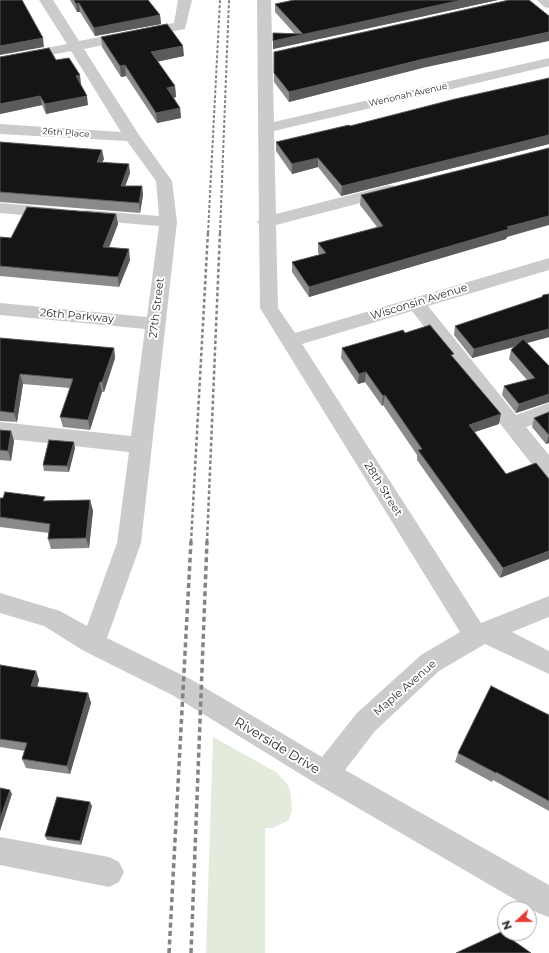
<!DOCTYPE html>
<html>
<head>
<meta charset="utf-8">
<style>
  body { margin:0 }
  #map { position:relative; width:549px; height:953px; overflow:hidden; background:#fff; font-family:Montserrat,sans-serif }
  canvas { display:block }
  .north { position:absolute; left:497px; top:901px; width:40px; height:40px; box-sizing:border-box; background:#fff; border:1px solid #ababab; border-radius:50%; rotate:248deg; font-size:11px; font-weight:700; line-height:16px; text-align:center; color:#2e2e2e }
  .north::after { content:''; display:block; margin:auto; width:14px; height:18px; background:#e33c32; clip-path:polygon(50% 0,100% 100%,50% 72%,0 100%) }
</style>
</head>
<body>
<div id="map">
<canvas width="549" height="953"></canvas>
<div class="north">N</div>
</div>
<script>
const ctx = document.querySelector('canvas').getContext('2d');
ctx.lineJoin = 'round';
function paint(path, color) {
  ctx.fillStyle = color;
  ctx.fill(path, 'evenodd');
}
function toPath(rows) {
  const path = new Path2D();
  for (const r of rows) {
    path.moveTo(r[0], r[1]);
    for (let i = 2; i < r.length; i += 2) path.lineTo(r[i], r[i + 1]);
  }
  return path;
}
function stroke(path, color, width, dash) {
  ctx.strokeStyle = color;
  ctx.lineWidth = width;
  ctx.lineCap = dash ? 'butt' : 'round';
  ctx.setLineDash(dash || []);
  ctx.stroke(path);
}
function write(font, color, halo, rows, align = 'center') {
  ctx.font = font + ' Montserrat,sans-serif';
  ctx.lineWidth = 4;
  ctx.setLineDash([]);
  ctx.textBaseline = 'middle';
  ctx.strokeStyle = halo;
  ctx.fillStyle = color;
  for (const [text, x, y, turn = 0] of rows) {
    ctx.save();
    ctx.translate(x, y);
    ctx.rotate((+turn || 0) * Math.PI / 180);
    ctx.textAlign = isNaN(turn) ? turn : align;
    if (halo) ctx.strokeText(text, 0, 0);
    ctx.fillText(text, 0, 0);
    ctx.restore();
  }
}
paint(toPath([
  [213,737,276,772,288,785,291,795,292,810,289,820,273,828,265,828,265,953,206,953]
]), '#e2ebdc');
paint(toPath([
  [39,0,53,0,79,41,174,23,178,0,192,0,185,29,84,49,139,135,172,181,177,222,141,543,107,638,192,680,322,757,357,713,421,655,460,632,260,308,259,224,257,222,259,220,257,0,271,0,274,122,549,58,549,66,274,131,276,214,389,185,395,186,397,190,395,194,276,225,278,308,295,333,549,258,549,270,428,306,516,415,549,403,549,419,526,427,549,455,549,478,541,476,412,311,302,344,481,623,549,596,549,617,512,632,549,651,549,674,485,644,439,671,375,731,345,770,549,885,549,917,538,913,315,783,174,696,84,651,44,626,0,613,0,593,60,611,87,626,117,543,129,452,0,438,0,422,131,436,145,329,0,315,0,303,147,317,159,226,87,220,81,219,78,215,81,211,87,210,159,216,156,181,127,141,0,134,0,124,121,132,71,51,0,65,0,57,67,44,39,0],
  [537,0,549,0,549,8,544,7,537,0],
  [0,203,55,208,61,209,64,213,61,217,55,218,0,213,0,203],
  [0,837,109,857,119,862,124,872,119,882,109,887,0,865,0,837]
]), '#cbcbcb');
stroke(toPath([
  [208,233,220,0],
  [220,233,229,0]
]), '#838383', 2, [3, 2]);
stroke(toPath([
  [191,542,208,232],
  [207,542,220,232]
]), '#838383', 2.5, [3.5, 2.5]);
stroke(toPath([
  [169,953,191,541],
  [191,953,207,541]
]), '#838383', 3.5, [5, 3.5]);
paint(toPath([
  [70,0,148,0,160,15,161,24,95,36,80,12,77,12],
  [498,0,273,49,273,33,295,34,275,12,275,4],
  [101,37,184,56,157,61,175,86,176,97,173,98,180,108,181,118,157,123,126,76,121,77,102,47],
  [274,52,422,68,289,102,274,82],
  [56,60,81,84,80,84,88,105,46,114,42,105,0,114],
  [549,78,549,144,341,196,318,167,292,174,276,151,276,142,350,126],
  [0,142,104,159,102,162,130,173,125,186,142,186,143,195,140,213,0,202],
  [361,195,507,237,506,239,309,297,292,272,292,262,320,255,318,253,318,243,377,227,360,205],
  [116,214,118,224,109,248,130,260,119,287,0,276,0,237,11,238],
  [549,294,549,337,527,343,549,366,549,402,516,413,502,395,504,386,527,380,509,359,511,350,515,347,472,358,454,335,455,326,542,297],
  [405,333,453,358,499,424,474,432,506,474,536,463,500,578,417,460,417,455,383,405,382,406,365,382,358,384,341,358,342,348],
  [0,338,114,348,115,358,104,392,102,392,90,430,63,427,60,417,70,388,23,384,17,422,0,421],
  [549,412,549,443,546,444,532,427,534,418],
  [0,430,11,431,14,441,11,461,0,460],
  [75,448,69,472,44,471,43,465],
  [0,498,46,501,90,500,93,511,89,548,51,549,48,539,49,533,0,527],
  [0,665,36,671,39,680,37,687,88,693,91,703,70,774,26,768,22,759,25,751,0,747],
  [549,715,549,811,493,780,492,782,455,762,458,753],
  [92,806,81,845,47,840,45,836]
]), '#8a8a8a');
paint(toPath([
  [462,0,498,0,273,49,273,41],
  [79,3,80,12,77,12,76,4],
  [160,15,161,24,95,36,94,28],
  [549,32,549,41,422,68,289,102,289,92,424,59],
  [43,38,44,47,0,55,0,46],
  [183,46,184,56,152,63,151,52],
  [125,65,126,76,121,77,120,66],
  [80,75,81,84,77,85,76,76],
  [175,86,176,97,168,99,167,88],
  [40,96,42,105,0,114,0,104],
  [87,96,88,105,46,114,45,104],
  [180,108,181,118,157,123,156,113],
  [549,135,549,144,341,196,342,186],
  [102,150,104,159,98,171,97,162],
  [318,158,318,167,292,174,292,164],
  [129,164,130,173,122,195,121,186],
  [142,186,143,195,140,213,139,203],
  [116,214,118,224,105,257,103,247],
  [549,216,549,225,507,237,506,239,309,297,309,287,507,227],
  [129,249,130,260,119,287,118,277],
  [549,329,549,337,472,358,474,349],
  [114,348,115,358,104,392,102,382],
  [366,372,365,382,358,384,359,374],
  [20,374,23,384,17,422,14,413],
  [100,382,102,392,90,430,88,420],
  [549,394,549,402,516,413,519,404],
  [385,395,383,405,382,406,383,396],
  [501,414,499,424,466,435,469,425],
  [11,431,14,441,11,461,8,451],
  [549,435,549,443,546,444],
  [74,442,75,448,69,472,67,466],
  [90,500,93,511,89,548,86,538],
  [549,551,549,559,500,578,503,568],
  [36,671,39,680,35,695,31,686],
  [88,693,91,703,70,774,67,766],
  [10,790,12,794,0,831,0,819],
  [90,802,92,806,81,845,80,841]
]), '#5b5b5b');
const building = toPath([
  [0,0,22,0,43,38,0,46,0,0],
  [74,0,148,0,160,15,94,28,79,3,76,4,74,0],
  [294,0,462,0,273,41,273,33,303,34,275,4,294,0],
  [509,0,529,0,549,16,549,32,424,59,289,92,274,73,274,52,509,0],
  [167,24,183,46,151,52,175,86,167,88,180,108,156,113,125,65,120,66,101,37,167,24],
  [49,48,56,60,69,58,80,75,76,76,87,96,45,104,40,96,0,104,0,57,49,48],
  [549,78,549,135,342,186,318,158,292,164,276,142,349,125,350,126,455,99,549,78],
  [0,142,102,150,97,162,129,164,121,186,142,186,139,203,0,192,0,142],
  [549,148,549,216,507,227,509,229,309,287,292,262,326,253,318,243,383,226,361,195,549,148],
  [27,207,116,214,103,247,129,249,118,277,0,266,0,237,11,238,27,207],
  [549,294,549,329,474,349,455,326,542,297,543,295,549,294],
  [430,325,454,354,451,355,501,414,469,425,506,474,536,463,549,479,549,551,503,568,418,450,422,449,385,395,383,396,366,372,359,374,342,348,403,330,405,333,430,325],
  [0,338,114,348,102,382,100,382,88,420,60,417,73,379,20,374,14,413,0,411,0,338],
  [523,339,549,366,549,394,519,404,504,386,535,378,511,350,523,339],
  [549,412,549,435,534,418,549,412],
  [0,430,11,431,8,451,0,450,0,430],
  [49,440,74,442,67,466,43,465,49,440],
  [5,492,45,497,43,501,90,500,86,538,48,539,50,524,0,517,0,498,3,498,5,492],
  [0,665,36,671,31,686,88,693,67,766,22,759,27,743,0,739,0,665],
  [491,686,549,715,549,801,496,772,496,773,458,753,491,686],
  [0,788,10,790,0,819,0,788],
  [57,797,90,802,80,841,45,836,57,797],
  [501,932,531,953,456,953,501,932]
]);
paint(building, '#151515');
stroke(building, '#5b5b5b', 1);
write('9px', '#2e2e2e', '#fff', [
  ["Wenonah Avenue",408,95,-13],
  ["26th Place",66,133,4]
]);
write('11px', '#2e2e2e', '#fff', [
  ["Wisconsin Avenue",419,302,-17],
  ["27th Street",157,308,-83],
  ["26th Parkway",77,316,5],
  ["28th Street",383,489,58],
  ["Maple Avenue",405,688,-41]
]);
write('13px', '#2e2e2e', '#fff', [
  ["Riverside Drive",277,746,31]
]);
</script>
</body>
</html>
